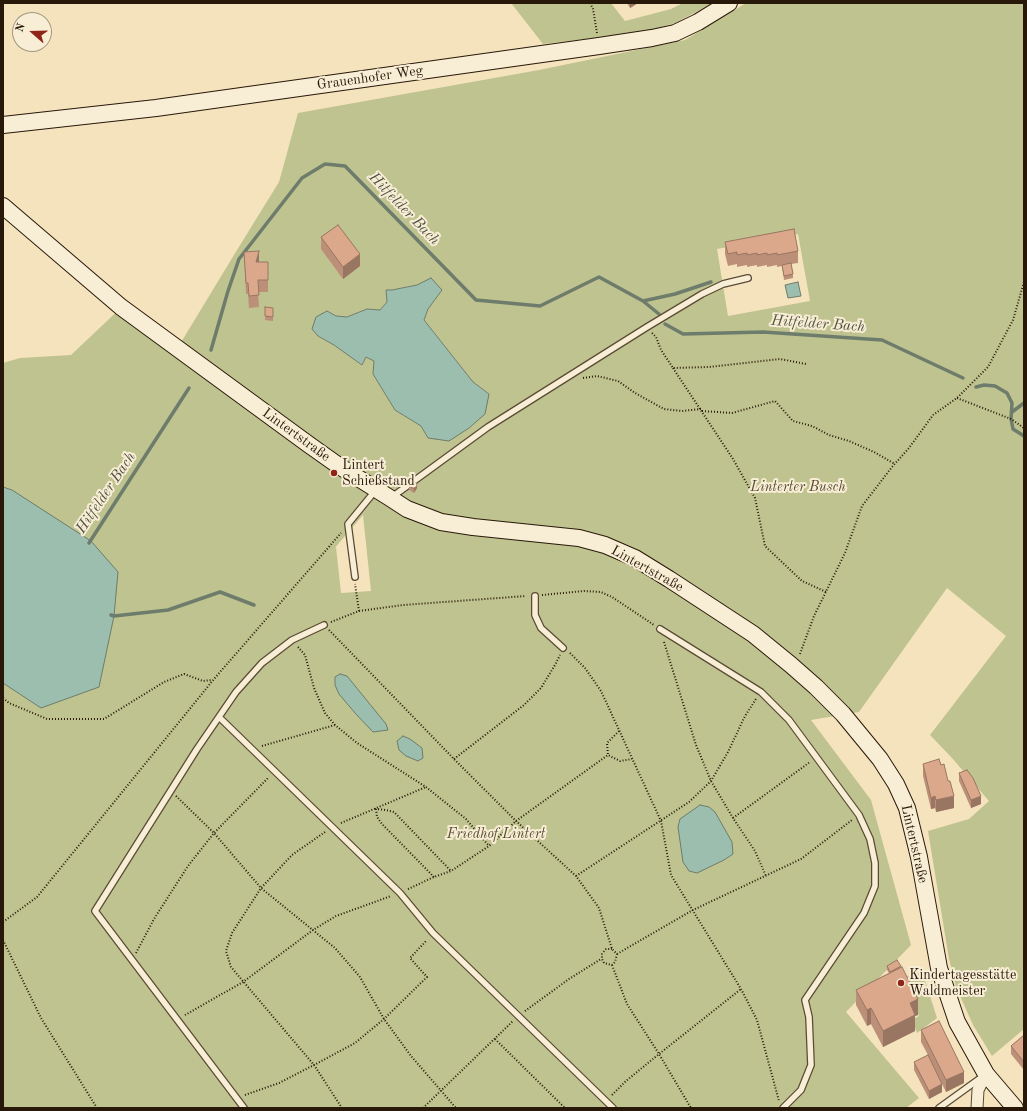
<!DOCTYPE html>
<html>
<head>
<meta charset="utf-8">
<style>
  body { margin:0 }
  #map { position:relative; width:1027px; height:1111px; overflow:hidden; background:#f5e3be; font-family:"Old Standard TT",serif }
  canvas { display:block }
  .frame { position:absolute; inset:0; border:4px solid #281809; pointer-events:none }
  .north { position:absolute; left:12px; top:12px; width:40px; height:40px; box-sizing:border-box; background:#f8edd5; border:1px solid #a59883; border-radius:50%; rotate:290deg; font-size:11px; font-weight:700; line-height:16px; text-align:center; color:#281809 }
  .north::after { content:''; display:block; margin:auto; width:14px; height:18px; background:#8f2418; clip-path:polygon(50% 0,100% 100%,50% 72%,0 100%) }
</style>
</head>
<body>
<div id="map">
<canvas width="1027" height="1111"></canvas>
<div class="frame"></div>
<div class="north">N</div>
</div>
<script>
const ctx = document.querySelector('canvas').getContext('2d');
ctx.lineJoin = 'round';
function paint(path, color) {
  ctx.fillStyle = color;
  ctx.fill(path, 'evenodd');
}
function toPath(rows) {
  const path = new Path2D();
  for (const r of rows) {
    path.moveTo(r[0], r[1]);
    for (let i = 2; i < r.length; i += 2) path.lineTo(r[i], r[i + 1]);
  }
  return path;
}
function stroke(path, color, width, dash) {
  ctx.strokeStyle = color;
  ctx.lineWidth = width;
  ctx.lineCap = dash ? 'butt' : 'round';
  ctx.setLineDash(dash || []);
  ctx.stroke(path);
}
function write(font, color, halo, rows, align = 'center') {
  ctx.font = font + ' "Old Standard TT",serif';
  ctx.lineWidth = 4;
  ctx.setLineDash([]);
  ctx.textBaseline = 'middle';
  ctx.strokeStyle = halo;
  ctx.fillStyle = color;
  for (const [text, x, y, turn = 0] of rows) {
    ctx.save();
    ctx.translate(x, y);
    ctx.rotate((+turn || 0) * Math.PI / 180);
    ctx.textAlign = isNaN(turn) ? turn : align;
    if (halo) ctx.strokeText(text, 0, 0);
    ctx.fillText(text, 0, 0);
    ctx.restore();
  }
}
paint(toPath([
  [511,3,611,3,625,21,671,9,683,3,713,3,675,23,645,32,543,44],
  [746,3,1024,3,1024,1029,992,1056,973,1025,956,987,949,959,928,831,969,819,989,801,952,758,930,735,1006,636,947,588,859,712,811,720,871,800,911,945,846,1012,919,1098,906,1108,3,1108,3,683,41,707,12,490,3,487,3,363,20,358,71,355,126,303,180,344,237,250,279,182,298,113,539,70,685,40],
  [798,234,810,301,728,316,717,249],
  [417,285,442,290,428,309,424,320,473,382,489,394,428,438,421,426,395,410,373,374,375,361,366,357,362,365,334,345,318,336,327,311,336,316,347,317,367,309,380,310,387,302,386,290,392,290],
  [363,515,371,591,341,593,336,547,327,557],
  [922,971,937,1018,917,1033,912,1020,919,1016,901,979]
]), '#bfc38f');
const water = toPath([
  [431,278,442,290,428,309,424,320,473,382,489,394,485,414,469,428,449,441,428,438,421,426,395,410,373,374,374,361,366,357,362,365,334,345,318,336,312,329,316,317,327,311,336,316,347,317,367,309,380,310,387,302,386,290,392,290,417,285,431,278],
  [798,282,801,296,788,298,785,285,798,282],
  [3,487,12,490,91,541,118,572,114,616,99,687,41,708,3,683,3,487],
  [340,674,347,676,386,724,388,730,373,732,355,713,339,694,335,685,335,677,340,674],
  [403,736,410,739,422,748,423,758,418,761,406,756,399,750,397,741,403,736],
  [700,805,709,807,715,812,732,842,733,854,724,860,697,873,689,871,683,862,678,827,680,819,700,805]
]);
paint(water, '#9cbeae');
stroke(water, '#6e7c6c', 1);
stroke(toPath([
  [643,301,675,294,711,282],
  [665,324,683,334,763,332,882,340,963,378],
  [211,350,228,291,239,259,302,178,325,164,345,166,476,300,540,306,599,277,643,301,659,314],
  [976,387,984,385,995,386,1007,393,1012,403,1011,419,1013,429,1024,436],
  [1012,412,1024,403],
  [89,543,189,388],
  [111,615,114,616,168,610,220,592,254,605]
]), '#6e7c6c', 3.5);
const lane = toPath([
  [392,497,488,427,647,327,702,294,723,284,748,278],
  [355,577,348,524,375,491],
  [535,596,535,615,541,628,563,648],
  [660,629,761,692,789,720,859,815,870,839,875,863,875,886,864,913,805,1000,809,1017,811,1065,801,1090,783,1108],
  [219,717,400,893,433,933,613,1108],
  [244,1108,95,911,197,749,236,692,262,663,292,640,324,625],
  [939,1108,982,1077]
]);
const street = toPath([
  [977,1108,978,1090,986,1074]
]);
const secondary = toPath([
  [3,125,156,108,599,46,652,38,675,33,698,22,729,3],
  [3,206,121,307,308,444,339,466,390,498,407,509,441,522,473,527,579,538,605,545,635,558,669,579,753,634,791,665,816,687,843,714,880,759,896,784,907,808,919,857,939,968,957,1022,986,1074,1015,1108]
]);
stroke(lane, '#5b4b36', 8);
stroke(street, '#5b4b36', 13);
stroke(secondary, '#281809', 18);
stroke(toPath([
  [590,3,593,9,597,33],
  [652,333,656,337,661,350,673,368,709,367,780,359,806,364],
  [673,368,733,459,755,498,765,546,802,581,826,592],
  [583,378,597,376,618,381,635,393,664,409,682,411,701,409],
  [957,398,1011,419,1024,428],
  [702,411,732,413,775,401,793,421,812,426,829,435,849,441,874,452,895,464],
  [542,595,584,591,601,592,612,597,654,625],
  [359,611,403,605,526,596],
  [331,622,359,611,355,584],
  [329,630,454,759,516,821,576,876,599,908,612,949,617,954,615,962,612,965,604,963,602,959,602,954,606,949,612,949],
  [664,642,696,745,711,781,733,818,755,851,766,876],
  [298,647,305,655,314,688,325,713,335,725,357,743,426,787,466,819,489,846],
  [570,653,585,668,601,691,661,821,671,875,741,989,757,1020,779,1101],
  [800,654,814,616,845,553,862,506,892,467,909,448,933,415,957,398,988,367,1013,320,1024,282],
  [3,698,9,703,47,719,104,719,164,682,184,674,203,681,212,680],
  [619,731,607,743,608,755,620,761,632,759],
  [262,746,335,725],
  [454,759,524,705,541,688,555,665,560,655],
  [176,796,214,833,261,888,335,948,360,977,384,1019,411,1056,456,1108],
  [733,818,810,762],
  [341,823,426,787],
  [325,832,292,855,261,888,232,933,226,951,231,967,314,1065,342,1108],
  [576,876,689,802,711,781,728,752,745,716,756,699],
  [434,877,382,824,377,817,376,809,386,810,394,812,451,871],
  [408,889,434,877,451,871,489,846,516,821,608,755],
  [3,922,37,897,214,679,341,533],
  [3,940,41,1018,97,1108],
  [136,953,154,919,188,866,214,833,269,777],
  [617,954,693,910,801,859,852,820],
  [612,965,627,1004,659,1054,691,1108],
  [525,1011,569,979,601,959],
  [185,1015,243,982,313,930,336,916,391,896],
  [495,1039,565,1108],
  [245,1095,279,1083,314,1065,355,1043,384,1019,427,977,410,958,427,940],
  [612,1095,626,1081,659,1054,741,989],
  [423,1108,513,1021]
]), '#281809', 2, [1, 2]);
stroke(lane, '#f8edd5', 5.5);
stroke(street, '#f8edd5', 11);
stroke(secondary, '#f8edd5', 16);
paint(toPath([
  [627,3,638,3,630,8],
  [321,237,360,266,343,279,321,249],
  [725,242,798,251,798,263,791,264,793,274,793,278,784,280,782,266,777,267,777,265,767,267,767,265,757,267,757,265,747,267,747,265,737,267,737,264,728,266,725,254],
  [244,252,259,262,268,280,268,292,258,292,259,307,249,308,248,294,246,294],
  [273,308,273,321,265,320,265,316],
  [409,486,417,488,414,493,409,490],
  [923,764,954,808,936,812,935,808,931,809,923,776],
  [959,773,981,804,971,808,959,781],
  [887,966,901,967,918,1015,915,1016,915,1031,883,1047,871,1024,867,1026,856,1005,856,990,889,973,887,970],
  [921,1030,964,1083,946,1092,942,1084,942,1092,929,1099,914,1070,914,1062,928,1055,921,1042],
  [1024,1035,1024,1070,1011,1054,1011,1046]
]), '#bc9078');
paint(toPath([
  [630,3,638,3,630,8],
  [259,251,259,263,256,262],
  [360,254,360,266,343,279,343,267],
  [417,484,417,488,414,493,414,489],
  [935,796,935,808,931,809,931,798],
  [954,796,954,808,936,812,936,800],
  [981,796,981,804,971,808,971,800],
  [918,999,918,1015,915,1016,915,1031,883,1047,883,1031,910,1003],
  [871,1008,871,1024,867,1026,867,1010],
  [964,1072,964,1083,946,1092,946,1080],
  [942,1084,942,1092,929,1099,929,1091]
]), '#997662');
const building = toPath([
  [338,225,360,254,343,267,321,237,338,225],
  [794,229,798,251,777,255,777,253,767,255,767,253,757,255,757,253,747,255,747,253,737,255,737,252,728,254,725,242,794,229],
  [259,251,256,262,268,262,268,280,258,280,259,295,249,296,248,283,246,283,244,252,259,251],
  [791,263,793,274,784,276,782,265,791,263],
  [265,307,273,308,273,317,265,316,265,307],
  [412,481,417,484,414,489,409,486,412,481],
  [939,759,941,765,944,764,948,781,950,781,954,796,936,800,935,796,931,798,923,764,939,759],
  [967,770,973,778,981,796,971,800,959,773,967,770],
  [897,960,901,966,890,972,887,966,897,960],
  [902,967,918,999,910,1003,915,1015,883,1031,871,1008,867,1010,856,990,902,967],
  [939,1021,964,1072,946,1080,921,1030,939,1021],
  [1024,1035,1024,1062,1011,1046,1024,1035],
  [928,1055,942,1084,929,1091,914,1062,928,1055]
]);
paint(building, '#dba88c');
stroke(building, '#997662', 1);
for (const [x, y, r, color] of [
  [334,473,4,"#8f2418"],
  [901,983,4,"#8f2418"]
]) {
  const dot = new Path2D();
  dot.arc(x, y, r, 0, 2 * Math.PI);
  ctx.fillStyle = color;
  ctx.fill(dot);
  stroke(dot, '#f8edd5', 1.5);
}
write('14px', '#281809', '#f8edd5', [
  ["Grauenhofer Weg",370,78,-8],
  ["Lintertstraße",296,435,36],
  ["Lintertstraße",647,569,29],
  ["Lintertstraße",914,844,77]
]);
write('14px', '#281809', '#f8edd5', [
  ["Lintert",342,465],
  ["Schießstand",342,481],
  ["Kindertagesstätte",909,975],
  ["Waldmeister",909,991]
], 'left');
write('italic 14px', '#554b31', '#f8edd5', [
  ["Linterter Busch",798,487],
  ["Friedhof Lintert",496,834]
]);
write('italic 15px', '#515243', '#f8edd5', [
  ["Hitfelder Bach",404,209,46],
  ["Hitfelder Bach",818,324,4],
  ["Hitfelder Bach",106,493,-56]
]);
</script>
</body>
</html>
